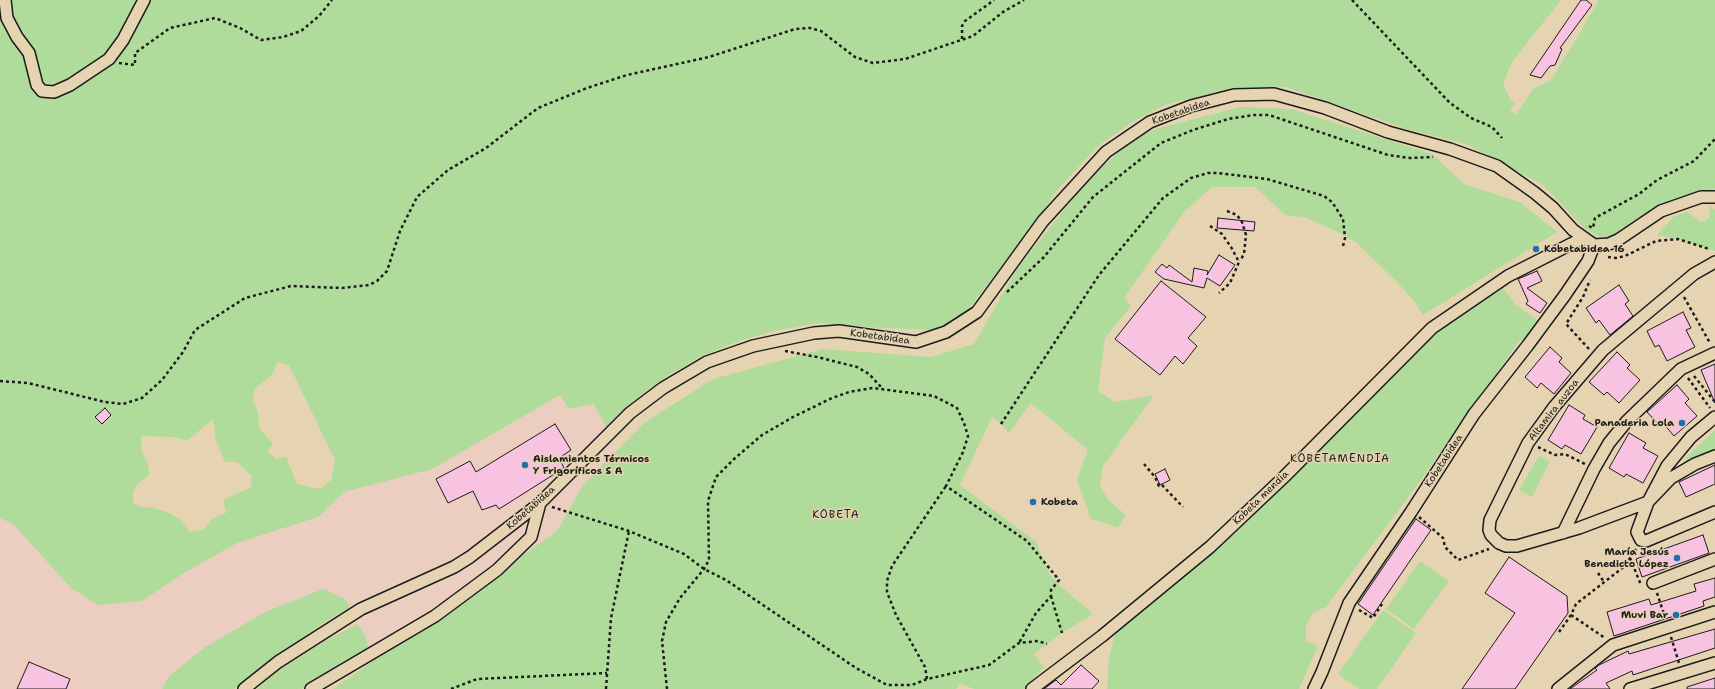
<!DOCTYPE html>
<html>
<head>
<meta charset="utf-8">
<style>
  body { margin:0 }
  canvas { display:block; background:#e6d3b1 }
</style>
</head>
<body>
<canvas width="1715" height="689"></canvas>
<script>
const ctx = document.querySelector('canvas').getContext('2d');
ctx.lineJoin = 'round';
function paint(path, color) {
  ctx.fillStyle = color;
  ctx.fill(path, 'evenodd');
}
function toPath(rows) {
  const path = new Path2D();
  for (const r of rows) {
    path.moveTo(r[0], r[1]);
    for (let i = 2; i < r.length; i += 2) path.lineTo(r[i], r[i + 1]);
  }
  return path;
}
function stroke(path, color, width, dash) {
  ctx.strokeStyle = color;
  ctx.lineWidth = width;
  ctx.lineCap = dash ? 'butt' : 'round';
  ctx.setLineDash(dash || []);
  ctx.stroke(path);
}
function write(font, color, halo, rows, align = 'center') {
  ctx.font = font + ' "Shantell Sans",sans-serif';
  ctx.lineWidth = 3;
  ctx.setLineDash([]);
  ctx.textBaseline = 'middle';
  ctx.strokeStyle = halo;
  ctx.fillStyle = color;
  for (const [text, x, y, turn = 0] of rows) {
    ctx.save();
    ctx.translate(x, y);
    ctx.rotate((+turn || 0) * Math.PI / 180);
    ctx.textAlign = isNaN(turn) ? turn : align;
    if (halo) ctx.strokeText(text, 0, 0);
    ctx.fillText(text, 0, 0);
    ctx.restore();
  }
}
paint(toPath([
  [560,395,569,409,594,404,618,449,583,485,557,531,369,663,366,638,345,599,263,613,204,648,168,677,162,689,0,689,0,518,13,524,71,588,98,605,142,601,184,573,237,543,318,517,344,492,432,469]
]), '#ebcebf');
paint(toPath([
  [0,0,1561,0,1512,62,1503,84,1510,99,1515,104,1510,110,1516,115,1533,89,1550,81,1577,38,1598,1,1597,0,1715,0,1715,189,1705,190,1663,204,1637,218,1610,237,1599,236,1585,229,1543,185,1466,144,1410,130,1285,87,1228,89,1165,105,1134,121,1098,146,1057,190,1025,237,963,316,937,330,882,328,818,323,774,331,739,341,702,356,672,373,647,390,618,414,606,427,594,404,569,409,560,395,432,469,344,492,318,517,237,543,184,573,142,601,98,605,71,588,13,524,0,518],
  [278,362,289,365,335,460,331,480,321,489,297,484,286,457,275,459,268,451,273,444,260,429,258,413,253,400,254,390,272,374],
  [213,419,216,441,225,462,237,462,252,476,251,487,223,500,226,513,213,518,203,530,190,532,180,520,169,513,154,508,143,507,133,504,133,493,137,484,149,475,148,464,141,450,141,436,175,437,187,441],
  [1241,107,1291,109,1432,154,1464,184,1520,202,1557,232,1423,315,1414,301,1398,283,1357,243,1338,232,1304,217,1285,215,1255,187,1212,187,1184,212,1124,298,1131,306,1105,338,1098,391,1115,402,1154,395,1103,466,1100,486,1109,501,1126,515,1118,527,1091,519,1077,480,1088,450,1031,403,1009,433,1001,424,992,417,960,485,1036,542,1050,575,1059,585,1093,614,1062,633,1034,654,1044,667,1024,689,974,689,960,683,956,689,333,689,557,531,583,485,644,423,713,379,823,349,931,357,974,344,1017,269,1088,180,1135,137,1159,128],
  [1709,204,1715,210,1715,251,1678,239,1657,235,1673,217,1687,212,1701,222,1710,218],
  [1503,288,1517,306,1541,323,1518,343,1415,488,1326,607,1314,612,1306,625,1306,641,1318,646,1299,689,1107,689,1109,657,1115,633,1233,533,1420,347,1450,323],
  [1715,430,1715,450,1680,466,1689,455],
  [1539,456,1550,461,1532,497,1519,490],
  [1420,561,1449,581,1414,629,1386,609],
  [323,589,345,599,350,608,326,621,234,689,162,689,168,677,204,648,263,613],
  [1383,610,1416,633,1377,689,1359,689,1338,674],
  [358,624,366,638,368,648,302,689,257,689,278,671,327,640]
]), '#afdc9b');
const building = toPath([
  [1581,0,1586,0,1592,5,1560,48,1562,49,1555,65,1550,66,1541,78,1530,75,1581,0],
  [1218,218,1255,222,1254,231,1217,228,1218,218],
  [1219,255,1235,265,1220,286,1207,278,1204,288,1164,279,1155,272,1162,264,1167,268,1169,265,1192,282,1194,268,1208,271,1207,275,1219,255],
  [1537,271,1542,281,1527,288,1547,303,1540,313,1526,304,1528,301,1518,279,1537,271],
  [1161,281,1206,317,1188,338,1197,346,1183,364,1175,356,1160,375,1115,339,1161,281],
  [1619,285,1629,301,1625,304,1633,316,1610,335,1599,320,1596,323,1586,308,1619,285],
  [1683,312,1691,328,1686,330,1695,347,1667,361,1659,345,1655,347,1647,331,1683,312],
  [1550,347,1562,358,1559,362,1571,373,1554,394,1541,383,1537,388,1525,377,1550,347],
  [1617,352,1630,365,1627,368,1640,380,1619,403,1607,392,1604,395,1589,382,1617,352],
  [1715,364,1715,403,1701,370,1715,364],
  [1677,385,1689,399,1685,403,1697,416,1674,436,1663,423,1660,426,1647,412,1677,385],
  [1569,405,1585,415,1583,419,1597,427,1581,454,1565,445,1562,449,1548,440,1569,405],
  [105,408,111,415,102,424,95,417,105,408],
  [555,424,571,450,559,458,564,468,499,509,496,505,482,510,473,491,448,503,436,479,470,461,476,472,555,424],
  [1629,433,1646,443,1643,448,1658,456,1643,483,1626,474,1624,477,1609,468,1629,433],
  [1715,465,1715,484,1686,497,1679,482,1715,465],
  [1165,469,1170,480,1160,485,1155,474,1165,469],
  [1416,519,1431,530,1373,615,1358,604,1416,519],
  [1703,535,1709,553,1642,577,1636,559,1703,535],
  [1509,557,1567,596,1568,613,1515,689,1462,689,1515,613,1485,593,1509,557],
  [1715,578,1715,597,1703,601,1704,606,1614,636,1607,612,1649,599,1651,605,1696,591,1694,584,1715,578],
  [1715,629,1715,648,1633,675,1632,671,1606,683,1610,689,1570,689,1597,670,1595,668,1599,665,1628,651,1629,654,1715,629],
  [29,662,70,679,66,689,17,689,29,662],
  [1081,665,1099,681,1092,689,1044,689,1056,680,1061,685,1081,665],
  [1715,678,1715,689,1687,689,1687,687,1715,678]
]);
paint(building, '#f7c3e0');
stroke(building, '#1c1c1c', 1);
const minor = toPath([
  [5,0,7,18,17,37,29,53,37,85,42,91,54,92,70,85,109,59,123,40,144,0],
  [1594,245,1609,244,1618,240,1661,211,1701,197,1715,197],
  [1715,262,1694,274,1603,350,1554,407,1528,443,1490,520,1489,530,1491,535,1499,543,1506,546,1517,546,1579,528,1648,502,1671,478,1695,464,1715,456],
  [1715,417,1691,437,1667,466,1648,502,1637,532,1641,540,1646,541,1715,512],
  [1563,533,1594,469,1609,443,1627,421,1681,369,1715,353],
  [1653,583,1715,559],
  [244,689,278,662,361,609,454,567,470,557,540,503,630,413,663,388,707,362,753,346,814,333,839,331,916,342,946,332,977,312,1043,221,1106,152,1150,122,1191,106,1234,95,1274,94,1325,108,1388,132,1450,149,1497,166,1535,193,1553,208,1573,230,1594,245],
  [311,689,435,616,497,570,531,537,540,503],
  [1032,689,1102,636,1210,547,1284,477,1432,328,1508,276,1583,238],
  [1314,689,1322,672,1349,603,1411,512,1474,414,1528,345,1565,295,1588,261,1594,245],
  [1558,689,1613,645,1715,612],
  [1630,689,1715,663]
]);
stroke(minor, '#1c1c1c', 14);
stroke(toPath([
  [1352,0,1450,103,1471,118,1492,127,1502,138],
  [962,39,962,26,965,21,994,0],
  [119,63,135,65,135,53,170,28,215,18,240,28,261,40,283,37,301,31,319,16,332,0],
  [1227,211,1237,215,1242,222,1246,235,1244,254,1240,261],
  [1210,226,1222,234,1231,247,1239,262,1230,283,1219,293],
  [1589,226,1593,228,1595,218,1639,194,1657,180,1694,161,1715,139],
  [1608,257,1616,258,1625,256,1656,241,1678,239,1709,249],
  [1007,292,1044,257,1093,197,1161,143,1193,130,1228,119,1254,115,1269,115,1388,155,1410,158,1433,157],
  [1684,297,1710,343],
  [1589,349,1566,324,1583,297,1590,280],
  [785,351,817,357,857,367,869,374,882,388],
  [1694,376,1715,402],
  [1688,378,1710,408],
  [0,381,28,383,105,402,123,404,142,398,162,380,183,352,195,330,245,298,291,286,342,288,369,285,377,281,387,271,400,231,417,197,448,170,486,148,538,108,587,88,627,75,709,57,795,29,810,28,821,31,855,57,873,63,905,59,973,36,1003,12,1024,0],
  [1001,424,1099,275,1163,198,1191,178,1208,173,1218,173,1267,179,1324,196,1332,202,1343,219,1345,238,1343,246],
  [1538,447,1555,455,1565,454,1585,464],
  [1144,464,1155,477,1159,486,1162,485,1183,507],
  [552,507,629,531,684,554,704,569,726,580,856,668,887,685,912,685,927,679,989,665,1019,643,1038,641,1047,644],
  [1419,517,1443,538,1445,547,1458,560,1489,549],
  [1630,558,1641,585],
  [1598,573,1604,582],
  [1657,593,1665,617],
  [1051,596,1062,633],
  [1359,610,1373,618,1382,604],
  [1571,615,1605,638],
  [1559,632,1571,615,1576,604,1625,566,1636,549],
  [1671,637,1679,663],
  [927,679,925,667,896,615,887,592,887,581,892,566,946,486],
  [451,689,477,679,607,673],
  [606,689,611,618,629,531],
  [667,689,662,641,666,622,680,598,704,569,709,560,708,501,716,477,734,459,762,435,793,417,832,398,849,392,873,388,934,396,957,408,964,423,968,436,963,452,946,486,1027,541,1059,580,1051,590,1051,596,1036,613,1019,643]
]), '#1c1c1c', 2.5, [3, 3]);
stroke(minor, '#e6d3b1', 11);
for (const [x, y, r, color] of [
  [1536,249,4,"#1f6fb2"],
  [1682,423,4,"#1f6fb2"],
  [525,465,4,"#1f6fb2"],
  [1033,502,4,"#1f6fb2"],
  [1677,558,4,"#1f6fb2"],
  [1676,615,4,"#1f6fb2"]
]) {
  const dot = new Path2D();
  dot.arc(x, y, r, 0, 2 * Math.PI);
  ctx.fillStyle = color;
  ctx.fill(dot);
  stroke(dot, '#e6d3b1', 1.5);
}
write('10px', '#1c1c1c', '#e6d3b1', [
  ["Kobetabidea",1181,112,-19],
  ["Kobetabidea",880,337,8],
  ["Altamira auzoa",1554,410,-52],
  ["Kobetabidea",1444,461,-57],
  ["Kobeta mendia",1261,498,-44],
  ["Kobetabidea",531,508,-41]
]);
write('bold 10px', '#1c1c1c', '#e6d3b1', [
  ["Kobetabidea 16",1544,249],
  ["Panaderia Lola",1674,423,"right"],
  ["Aislamientos Térmicos",533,459],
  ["Y Frigoríficos S A",533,471],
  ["Kobeta",1041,502],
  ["María Jesús",1669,552,"right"],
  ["Benedicto López",1669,564,"right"],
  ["Muvi Bar",1668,615,"right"]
], 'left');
ctx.letterSpacing = '1px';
write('11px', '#1c1c1c', '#e6d3b1', [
  ["KOBETAMENDIA",1340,459],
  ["KOBETA",836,515]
]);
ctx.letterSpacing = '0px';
</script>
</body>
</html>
